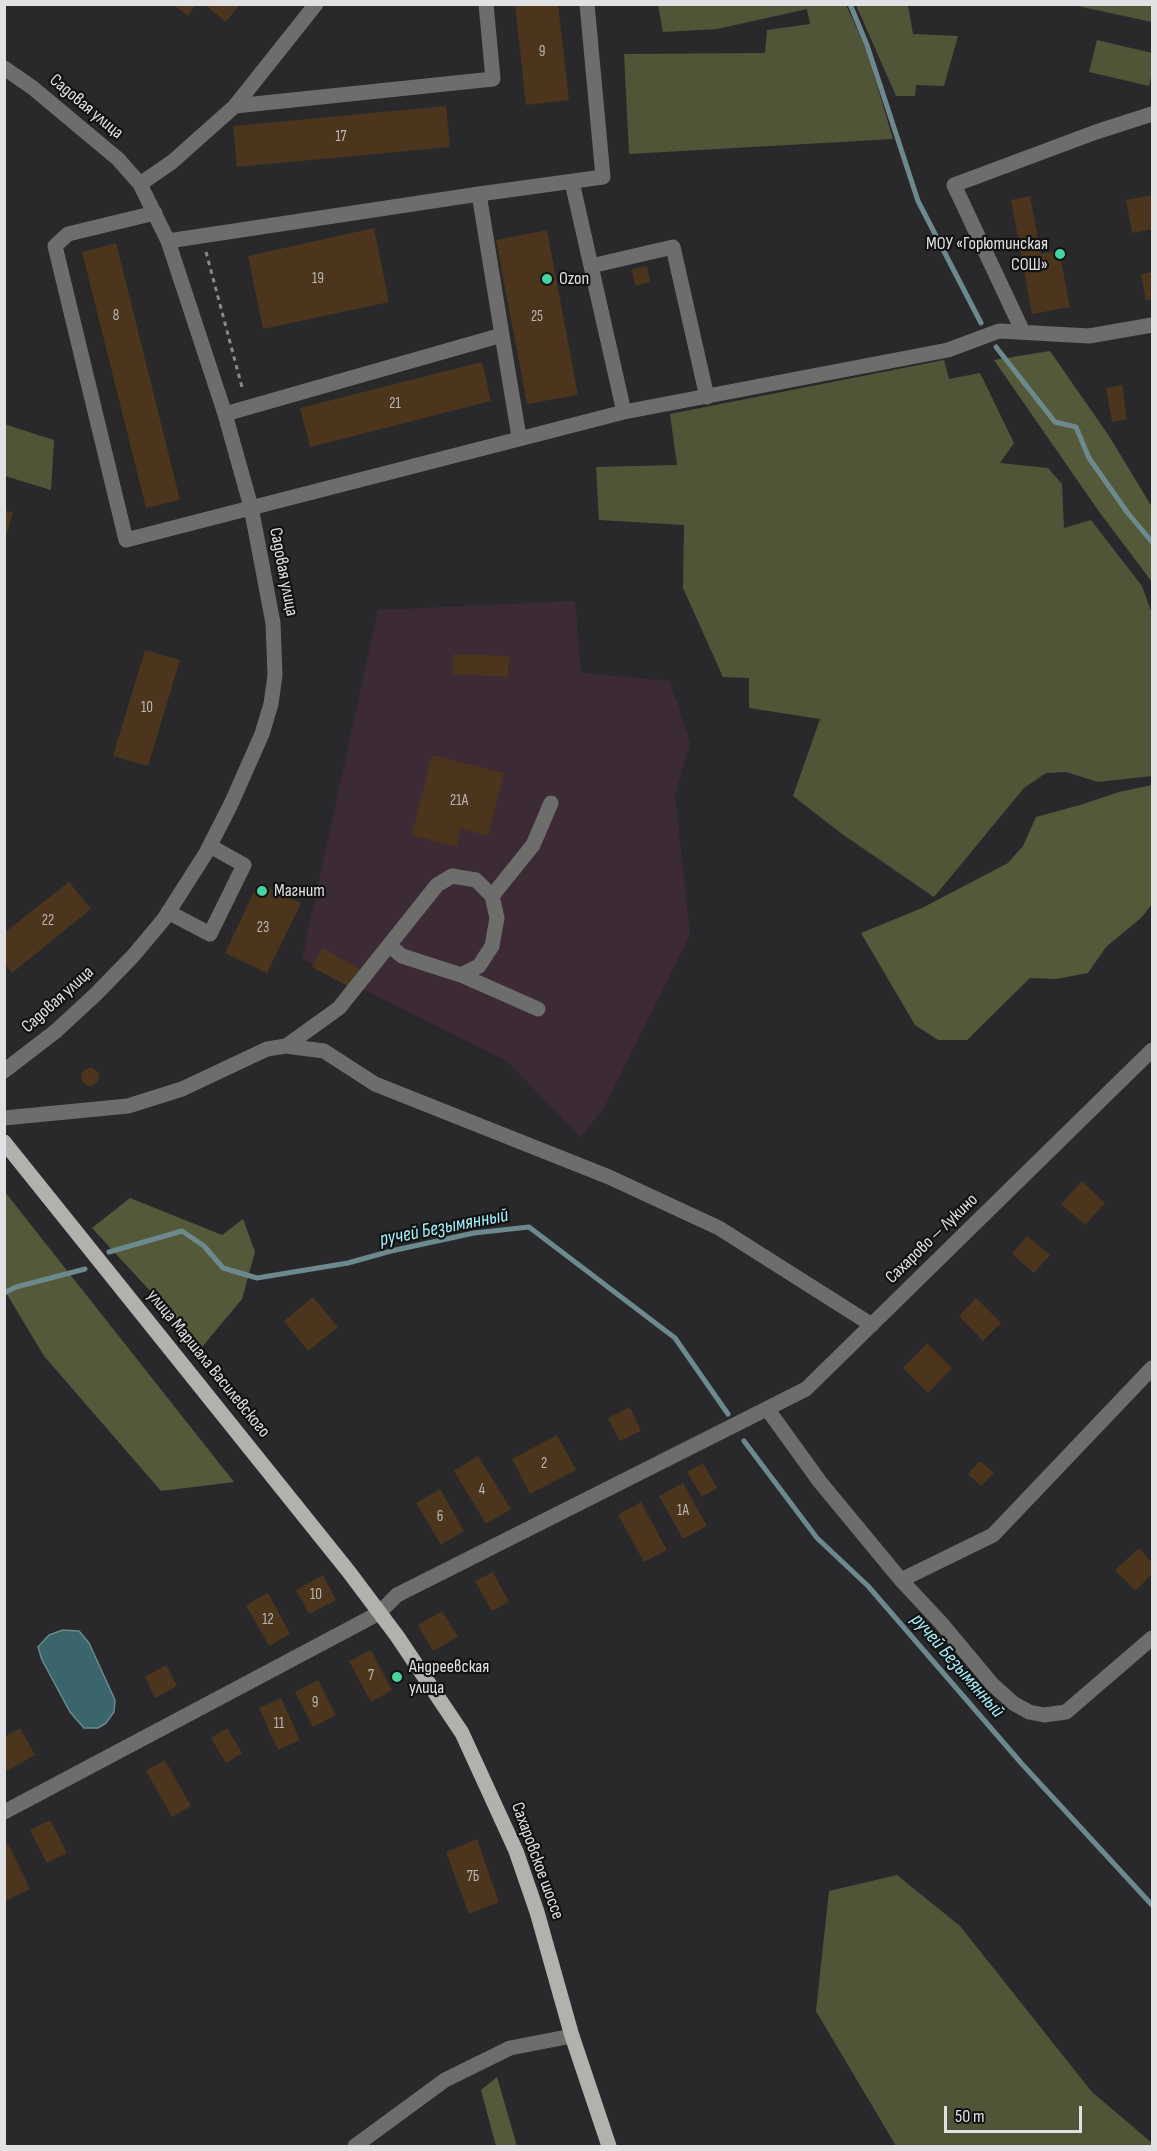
<!DOCTYPE html>
<html>
<head>
<meta charset="utf-8">
<style>
  body { margin:0 }
  #map { position:relative; width:1157px; height:2151px; overflow:hidden; background:#29292c; font-family:"Sofia Sans Condensed",sans-serif }
  canvas { display:block }
  .frame { position:absolute; inset:0; border:6px solid #e1e1e3; pointer-events:none }
  .scale { position:absolute; left:944px; top:2106px; width:138px; height:27px; box-sizing:border-box; border:3px solid #e1e1e3; border-top:0; padding-left:8px; font-size:18px; line-height:21px; white-space:nowrap; color:#e1e1e3; -webkit-text-stroke:4px #121213; paint-order:stroke }
</style>
</head>
<body>
<div id="map">
<canvas width="1157" height="2151"></canvas>
<div class="frame"></div>
<div class="scale">50 m</div>
</div>
<script>
const ctx = document.querySelector('canvas').getContext('2d');
ctx.lineJoin = 'round';
function paint(path, color) {
  ctx.fillStyle = color;
  ctx.fill(path, 'evenodd');
}
function toPath(rows) {
  const path = new Path2D();
  for (const r of rows) {
    if (r.length === 3) {
      path.moveTo(r[0] + r[2], r[1]);
      path.arc(r[0], r[1], r[2], 0, 2 * Math.PI);
      continue;
    }
    path.moveTo(r[0], r[1]);
    for (let i = 2; i < r.length; i += 2) path.lineTo(r[i], r[i + 1]);
  }
  return path;
}
function stroke(path, color, width, dash) {
  ctx.strokeStyle = color;
  ctx.lineWidth = width;
  ctx.lineCap = dash ? 'butt' : 'round';
  ctx.setLineDash(dash || []);
  ctx.stroke(path);
}
function write(font, color, halo, rows, align = 'center') {
  ctx.font = font + ' "Sofia Sans Condensed",sans-serif';
  ctx.lineWidth = 4.5;
  ctx.setLineDash([]);
  ctx.textBaseline = 'middle';
  ctx.strokeStyle = halo;
  ctx.fillStyle = color;
  for (const [text, x, y, turn = 0] of rows) {
    ctx.save();
    ctx.translate(x, y);
    ctx.rotate((+turn || 0) * Math.PI / 180);
    ctx.textAlign = isNaN(turn) ? turn : align;
    if (halo) ctx.strokeText(text, 0, 0);
    ctx.fillText(text, 0, 0);
    ctx.restore();
  }
}
paint(toPath([
  [575,601,581,673,670,681,690,743,675,795,690,935,604,1108,580,1137,507,1061,302,959,378,610]
]), '#3c2b35');
paint(toPath([
  [658,5,846,5,866,48,893,139,629,154,624,54,765,53,767,30,810,24,807,9,717,29,663,32],
  [856,5,908,5,913,34,958,36,944,86,916,85,915,96,896,96],
  [1073,5,1152,5,1152,22],
  [1097,40,1152,53,1152,72,1149,86,1089,72],
  [944,360,949,379,980,373,1014,443,1000,463,1048,468,1062,484,1064,528,1091,520,1142,586,1152,614,1152,776,1098,782,1066,772,1046,773,1024,788,934,897,842,834,793,796,820,719,749,708,749,678,723,677,683,588,684,525,599,520,596,467,677,465,670,414],
  [4,424,54,440,51,490,5,476],
  [897,1875,960,1926,1092,2092,1152,2143,1152,2146,896,2146,816,2011,829,1891]
]), '#515537');
paint(toPath([
  [1050,351,1109,436,1152,507,1152,582,1100,513,994,360],
  [1152,785,1152,904,1142,917,1106,947,1088,973,1056,979,1030,978,967,1040,938,1040,915,1025,861,933,922,908,1008,863,1023,846,1036,817,1080,805,1119,792],
  [5,1192,234,1482,161,1491,44,1356,5,1291],
  [130,1198,222,1235,243,1219,255,1252,242,1299,202,1347,92,1228],
  [497,2077,517,2146,496,2146,481,2090]
]), '#545939');
const water = toPath([
  [63,1630,79,1631,89,1643,115,1700,114,1712,106,1723,98,1728,84,1728,70,1712,42,1660,38,1647,49,1635,63,1630]
]);
paint(water, '#3a656a');
stroke(water, '#6c8a8e', 1.5);
stroke(toPath([
  [850,4,867,45,918,201,981,323],
  [996,347,1055,422,1076,427,1089,458,1127,512,1152,542],
  [109,1252,182,1231,204,1246,223,1268,257,1278,348,1263,391,1251,474,1233,529,1227,675,1338,728,1414],
  [4,1293,16,1287,85,1269],
  [744,1441,817,1538,868,1586,1022,1764,1152,1905]
]), '#6c8a8e', 5);
paint(toPath([
  [173,4,196,4,188,16],
  [204,4,240,4,226,22],
  [515,4,558,4,569,100,526,105],
  [446,106,450,147,237,167,233,126],
  [1152,195,1152,229,1132,233,1126,200],
  [1030,196,1041,254,1059,250,1070,307,1032,314,1011,200],
  [374,228,389,302,263,329,248,256],
  [547,230,578,395,527,404,496,240],
  [116,243,180,500,146,508,82,252],
  [647,266,650,282,635,286,632,269],
  [1152,272,1152,299,1146,301,1141,274],
  [482,362,491,401,310,447,300,408],
  [1122,385,1127,419,1112,422,1106,388],
  [4,510,13,513,5,539,4,539],
  [145,650,180,660,148,766,113,756],
  [454,654,509,656,508,677,453,674],
  [432,755,504,773,488,836,460,828,456,847,412,835],
  [69,882,91,909,12,973,4,963,4,933],
  [258,883,301,903,267,973,225,953],
  [322,948,361,970,351,988,312,967],
  [90,1077,9],
  [1082,1181,1105,1203,1085,1225,1061,1204],
  [1027,1236,1050,1255,1034,1273,1012,1254],
  [313,1297,338,1327,308,1351,284,1321],
  [976,1298,1001,1323,983,1341,959,1316],
  [927,1343,952,1368,928,1393,903,1368],
  [630,1407,641,1431,620,1441,608,1418],
  [557,1435,576,1470,530,1494,512,1459],
  [478,1456,511,1509,486,1524,454,1471],
  [980,1461,994,1473,981,1486,968,1474],
  [703,1463,717,1488,702,1497,687,1472],
  [683,1483,707,1526,683,1539,659,1496],
  [440,1489,464,1531,441,1545,416,1503],
  [641,1502,667,1550,644,1562,618,1515],
  [1139,1548,1152,1563,1152,1574,1135,1591,1115,1570],
  [493,1572,509,1602,492,1611,475,1581],
  [323,1575,336,1600,309,1614,296,1590],
  [268,1593,290,1634,269,1646,246,1605],
  [442,1611,458,1637,433,1651,418,1625],
  [371,1650,392,1690,371,1702,349,1661],
  [166,1665,177,1686,155,1698,145,1677],
  [318,1680,336,1715,313,1727,295,1692],
  [281,1698,300,1740,278,1750,259,1708],
  [20,1728,35,1755,7,1771,4,1767,4,1737],
  [227,1728,242,1753,226,1763,211,1738],
  [165,1760,191,1806,172,1817,146,1771],
  [50,1820,67,1853,47,1863,30,1830],
  [477,1839,499,1902,469,1914,446,1852],
  [8,1843,30,1889,5,1901,4,1845]
]), '#4b351d');
stroke(toPath([
  [206,252,243,391]
]), '#8a8a8c', 3, [4.5, 4.5]);
stroke(toPath([
  [4,68,33,88,118,159,140,184,168,241,225,414,251,507,273,623,275,675,271,704,262,734,231,804,206,853,164,919,133,956,96,994,56,1031,4,1071],
  [235,106,493,79,486,4],
  [572,182,624,412],
  [140,184,172,162,235,106,316,4],
  [479,194,603,177,587,4],
  [155,213,68,234,55,246,126,540,624,412,948,350,999,331,1089,336,1152,325],
  [168,241,479,194,502,335,225,414],
  [591,266,673,247,707,397],
  [1023,332,954,185,1096,132,1152,114],
  [502,335,519,437],
  [168,912,210,934,244,865,210,846],
  [390,946,402,956,461,975,538,1009],
  [461,975,479,966,492,946,497,918,492,896],
  [286,1046,339,1008,437,885,452,876,476,880,492,896,533,845,551,803],
  [4,1118,128,1106,182,1089,267,1049,286,1046,324,1051,375,1084,609,1177,719,1228,872,1325],
  [768,1410,820,1482,901,1580,942,1624,992,1684,1013,1703,1029,1712,1044,1715,1066,1712,1152,1638],
  [901,1580,993,1535,1152,1368],
  [4,1812,379,1613,397,1595,806,1389,1152,1050],
  [355,2146,445,2080,510,2048,572,2036]
]), '#6d6d6c', 15);
stroke(toPath([
  [4,1142,349,1572,397,1636,462,1733,516,1851,537,1912,572,2036,609,2146]
]), '#b1b1ae', 15);
for (const [x, y, r, color] of [
  [1060,254,6,"#43d4a0"],
  [547,279,6,"#43d4a0"],
  [262,891,6,"#43d4a0"],
  [397,1677,6,"#43d4a0"]
]) {
  const dot = new Path2D();
  dot.arc(x, y, r, 0, 2 * Math.PI);
  ctx.fillStyle = color;
  ctx.fill(dot);
  stroke(dot, '#121213', 2);
}
write('15px', '#bcb6b2', null, [
  ["9",542,52],
  ["17",341,137],
  ["19",318,279],
  ["8",116,316],
  ["25",537,317],
  ["21",395,404],
  ["10",147,708],
  ["21А",459,801],
  ["22",48,921],
  ["23",263,928],
  ["2",544,1464],
  ["4",482,1490],
  ["1А",683,1511],
  ["6",440,1517],
  ["10",316,1595],
  ["12",268,1620],
  ["7",371,1676],
  ["9",315,1703],
  ["11",279,1724],
  ["7Б",473,1877]
]);
write('18px', '#e1e1e3', '#121213', [
  ["Садовая улица",86,107,40],
  ["Садовая улица",283,572,79],
  ["Садовая улица",58,1000,-42],
  ["Сахарово — Лукино",932,1239,-44],
  ["улица Маршала Василевского",208,1364,51],
  ["Сахаровское шоссе",537,1861,70]
]);
write('18px', '#e1e1e3', '#121213', [
  ["МОУ «Горютинская",1048,244,"right"],
  ["СОШ»",1048,265,"right"],
  ["Ozon",559,279],
  ["Магнит",274,891],
  ["Андреевская",409,1667],
  ["улица",409,1688]
], 'left');
write('italic 20px', '#a1f1fb', '#121213', [
  ["ручей Безымянный",444,1228,-11],
  ["ручей Безымянный",957,1666,49]
]);
</script>
</body>
</html>
